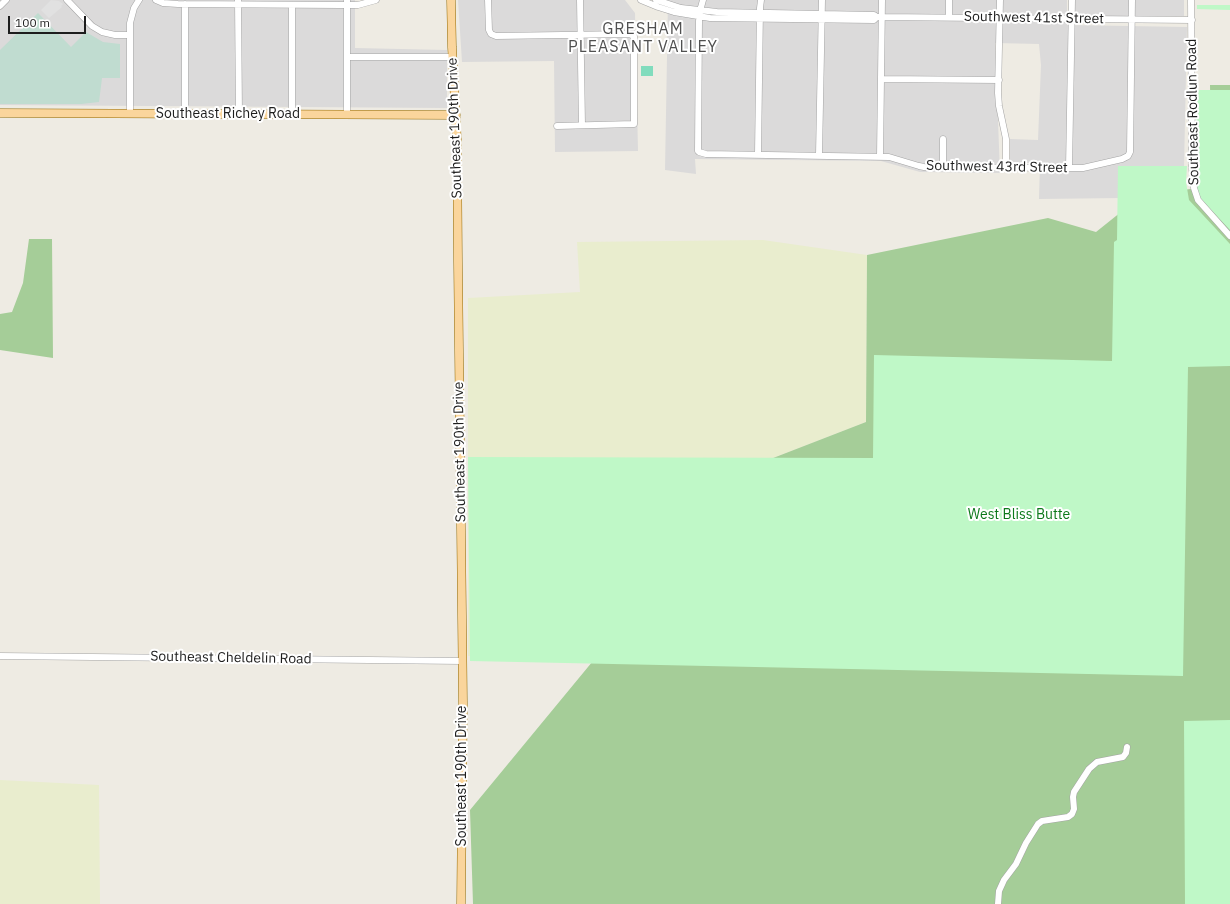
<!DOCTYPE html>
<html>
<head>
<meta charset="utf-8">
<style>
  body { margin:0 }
  #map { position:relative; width:1230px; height:904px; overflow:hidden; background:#eeebe3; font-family:"IBM Plex Sans",sans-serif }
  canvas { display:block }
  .scale { position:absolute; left:8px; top:16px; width:78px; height:18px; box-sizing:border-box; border:2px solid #1d1d1d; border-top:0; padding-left:5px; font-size:12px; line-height:14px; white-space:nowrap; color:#1d1d1d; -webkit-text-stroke:3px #fff; paint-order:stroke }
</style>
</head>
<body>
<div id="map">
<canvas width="1230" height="904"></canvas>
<div class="scale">100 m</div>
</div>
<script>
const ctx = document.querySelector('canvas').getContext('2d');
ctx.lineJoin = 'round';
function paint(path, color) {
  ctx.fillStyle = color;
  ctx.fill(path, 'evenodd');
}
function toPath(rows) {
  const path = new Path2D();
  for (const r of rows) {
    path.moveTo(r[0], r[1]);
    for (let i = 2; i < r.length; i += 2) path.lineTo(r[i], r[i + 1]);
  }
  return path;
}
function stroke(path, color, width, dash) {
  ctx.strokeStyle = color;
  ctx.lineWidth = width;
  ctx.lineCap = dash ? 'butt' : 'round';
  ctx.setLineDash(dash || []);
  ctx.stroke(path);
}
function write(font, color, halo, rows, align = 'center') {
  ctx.font = font + ' "IBM Plex Sans",sans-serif';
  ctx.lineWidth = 4;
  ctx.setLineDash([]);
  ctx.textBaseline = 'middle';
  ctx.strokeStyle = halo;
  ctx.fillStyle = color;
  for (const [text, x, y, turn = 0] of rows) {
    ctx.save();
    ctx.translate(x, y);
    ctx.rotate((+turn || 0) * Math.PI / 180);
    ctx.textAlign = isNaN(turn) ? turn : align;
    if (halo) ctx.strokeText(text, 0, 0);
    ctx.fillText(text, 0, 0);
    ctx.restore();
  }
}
paint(toPath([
  [0,0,355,0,355,48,447,50,447,108,0,105],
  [458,0,625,0,635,13,638,151,555,152,554,61,462,62],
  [668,0,1067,0,1067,25,1187,27,1184,167,1121,198,1039,199,1040,163,1010,163,1010,139,1038,140,1041,65,1039,44,995,43,1000,173,920,172,881,161,695,159,696,174,665,170],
  [1074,0,1184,0,1184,16,1074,16]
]), '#dbdada');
paint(toPath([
  [763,240,867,255,866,422,626,515,598,655,468,656,468,298,580,292,577,242],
  [0,780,99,785,100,904,0,904]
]), '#e9edce');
paint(toPath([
  [1210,85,1230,85,1230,904,473,904,470,810,602,650,626,515,866,422,867,255,1048,218,1096,232,1121,212,1121,166,1184,167,1183,190,1212,186],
  [29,239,52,239,53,358,0,350,0,314,12,312,23,283]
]), '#a5cd98');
paint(toPath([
  [38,13,71,47,86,32,103,42,120,44,120,78,102,78,99,102,81,104,0,104,0,50]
]), '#c0dcd0');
paint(toPath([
  [1197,5,1230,5,1230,10,1197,9],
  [1197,90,1230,90,1230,230,1198,196,1196,181],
  [1118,166,1187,166,1186,182,1189,200,1230,244,1230,366,1188,367,1183,676,470,661,468,457,873,458,874,355,1112,361,1114,242,1117,240],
  [1230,720,1230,904,1185,904,1184,721]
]), '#bff8c7');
paint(toPath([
  [641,66,653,66,653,76,641,76]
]), '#81dcbd');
paint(toPath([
  [51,0,59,1,63,4,61,6,62,7,49,18,41,10]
]), '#e1e1e1');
const minor = toPath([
  [67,0,92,26,102,32,115,35,130,35],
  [156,0,163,3,178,4,342,5,358,5,376,0],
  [238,0,239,114],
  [488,0,489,30,491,34,496,36,629,34,634,36,634,124,557,126],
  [580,0,582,125],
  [641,0,658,7,674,12,710,18,874,20,877,17],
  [656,0,681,8,717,12,874,15,877,17,882,17,1192,20],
  [703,0,700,11,699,21,698,151,699,152,706,154,889,157,919,166,924,167,1064,168,1083,168,1122,159,1128,156,1130,152,1132,0],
  [1000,0,998,93,999,106,1006,139,1006,167],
  [1191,0,1192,168,1194,188,1198,200,1230,236],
  [185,4,185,114],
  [292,5,292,114],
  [0,6,6,0],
  [949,17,949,0],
  [347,57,452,57],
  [881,79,999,80],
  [130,114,130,23,134,8,139,0],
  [347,115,347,0],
  [943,139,943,167],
  [758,154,760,8,761,0],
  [819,155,822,0],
  [880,157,882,0],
  [1069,168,1072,0],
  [0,656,462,661],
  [998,904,999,891,1004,880,1016,864,1026,843,1038,824,1042,821,1068,817,1072,814,1074,809,1073,797,1074,792,1089,769,1097,762,1123,757,1126,753,1127,747]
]);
const major = toPath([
  [451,0,452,47,457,140,458,262,463,704,461,904],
  [0,113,456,115]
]);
stroke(minor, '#a4a4a4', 7);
stroke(major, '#936a03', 9);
stroke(minor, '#fff', 6);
stroke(major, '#fad59c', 8);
write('14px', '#1d1d1d', '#fff', [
  ["Southwest 41st Street",1034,18,1],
  ["Southeast Rodlun Road",1193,112,-91],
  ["Southeast Richey Road",228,114],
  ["Southeast 190th Drive",455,128,-92],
  ["Southwest 43rd Street",997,167,1],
  ["Southeast 190th Drive",460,452,-91],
  ["Southeast Cheldelin Road",231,658,1],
  ["Southeast 190th Drive",462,776,-90]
]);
write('14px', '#0d791b', '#fff', [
  ["West Bliss Butte",1019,515]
]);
ctx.letterSpacing = '1px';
write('16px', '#505050', '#fff', [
  ["GRESHAM",643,29],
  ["PLEASANT VALLEY",643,47]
]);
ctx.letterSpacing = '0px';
</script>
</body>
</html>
